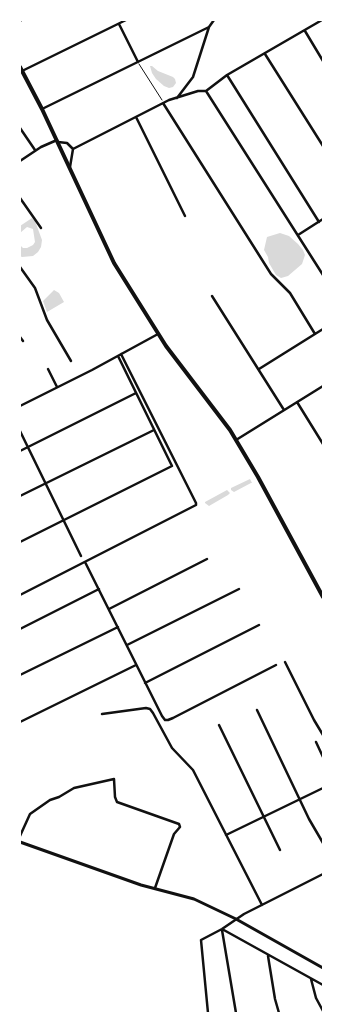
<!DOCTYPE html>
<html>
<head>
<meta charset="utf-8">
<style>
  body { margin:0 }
  #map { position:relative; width:343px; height:1033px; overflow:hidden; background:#fff; font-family:Spectral,serif }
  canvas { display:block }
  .frame { position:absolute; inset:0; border:21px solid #fff; pointer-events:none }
</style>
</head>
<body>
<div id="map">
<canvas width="343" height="1033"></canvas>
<div class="frame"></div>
</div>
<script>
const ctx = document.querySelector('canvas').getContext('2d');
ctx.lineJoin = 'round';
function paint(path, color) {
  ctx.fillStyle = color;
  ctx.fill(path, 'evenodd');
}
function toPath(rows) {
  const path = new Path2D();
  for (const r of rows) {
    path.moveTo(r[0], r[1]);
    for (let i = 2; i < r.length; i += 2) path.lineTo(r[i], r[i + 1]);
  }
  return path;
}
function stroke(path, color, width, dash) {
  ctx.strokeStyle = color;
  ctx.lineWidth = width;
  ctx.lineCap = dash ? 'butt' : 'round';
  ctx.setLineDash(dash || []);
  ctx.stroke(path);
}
paint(toPath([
  [150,66,152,66,158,71,173,77,175,79,176,83,173,87,169,88,164,86,156,79,152,73],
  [32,218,35,221,42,240,41,247,38,252,33,256,22,257,20,256,20,245,23,248,27,248,33,245,35,242,33,229,27,227,20,233,20,226],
  [280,233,289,236,298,244,303,250,305,255,302,264,288,276,281,278,276,275,269,263,268,257,264,250,267,237],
  [54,290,59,293,64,302,47,312,43,301],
  [250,479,252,483,251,483,234,492,231,490,231,488],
  [227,490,230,493,228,495,209,506,205,503,205,502]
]), '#d9d9d9');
stroke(toPath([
  [139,64,162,100]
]), '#111', 1);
stroke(toPath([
  [20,21,21,20],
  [119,24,138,62],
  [305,31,323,61],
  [265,54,323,146],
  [22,71,126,20],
  [227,75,319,222],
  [206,91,227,75,322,20],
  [177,98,193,77,209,27,214,20],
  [163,103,271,274,290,293,315,334],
  [42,109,209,27],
  [136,117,185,216],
  [20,128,35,150],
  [58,142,67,143,73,149,70,167],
  [73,149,169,100,198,91,206,91,323,275],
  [20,161,41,147,57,140],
  [20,198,41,228],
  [298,235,323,219],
  [20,267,35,288,47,320,71,361],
  [212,296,284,410],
  [20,337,23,341],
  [48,369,57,387],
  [259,369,323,329],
  [297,402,323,444],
  [20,406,92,370,158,334],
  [20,431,81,556],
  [236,440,323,386],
  [20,451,136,393],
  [20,496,154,430],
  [20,542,172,466,118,356],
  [85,562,162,716,165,720,168,720,173,718,276,665],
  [20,595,196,505,196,503,121,354],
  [109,609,207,559],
  [20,629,99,589],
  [127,645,239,589],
  [285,662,314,720,323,735],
  [20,675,118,627],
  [145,683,259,625],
  [257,710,309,819,323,843],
  [102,714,146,708,150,709,153,713,172,748,193,770,262,905],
  [20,722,136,665],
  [219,725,280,850],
  [316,742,323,757],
  [226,835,323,788],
  [20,836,30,814,50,800,59,797,74,788,114,779,115,797,117,802,179,824,180,827,174,834,155,888],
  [222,929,323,985],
  [222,930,236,1013],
  [268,956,275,999,279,1013],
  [311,979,316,998,323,1011],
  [208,1013,201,940,222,929,244,914,323,874]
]), '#111', 2.5);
stroke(toPath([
  [20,842,141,885,194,899,236,919,323,968]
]), '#111', 3);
stroke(toPath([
  [20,67,42,109,114,263,166,346,230,430,258,477,323,597]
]), '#111', 4);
</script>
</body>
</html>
